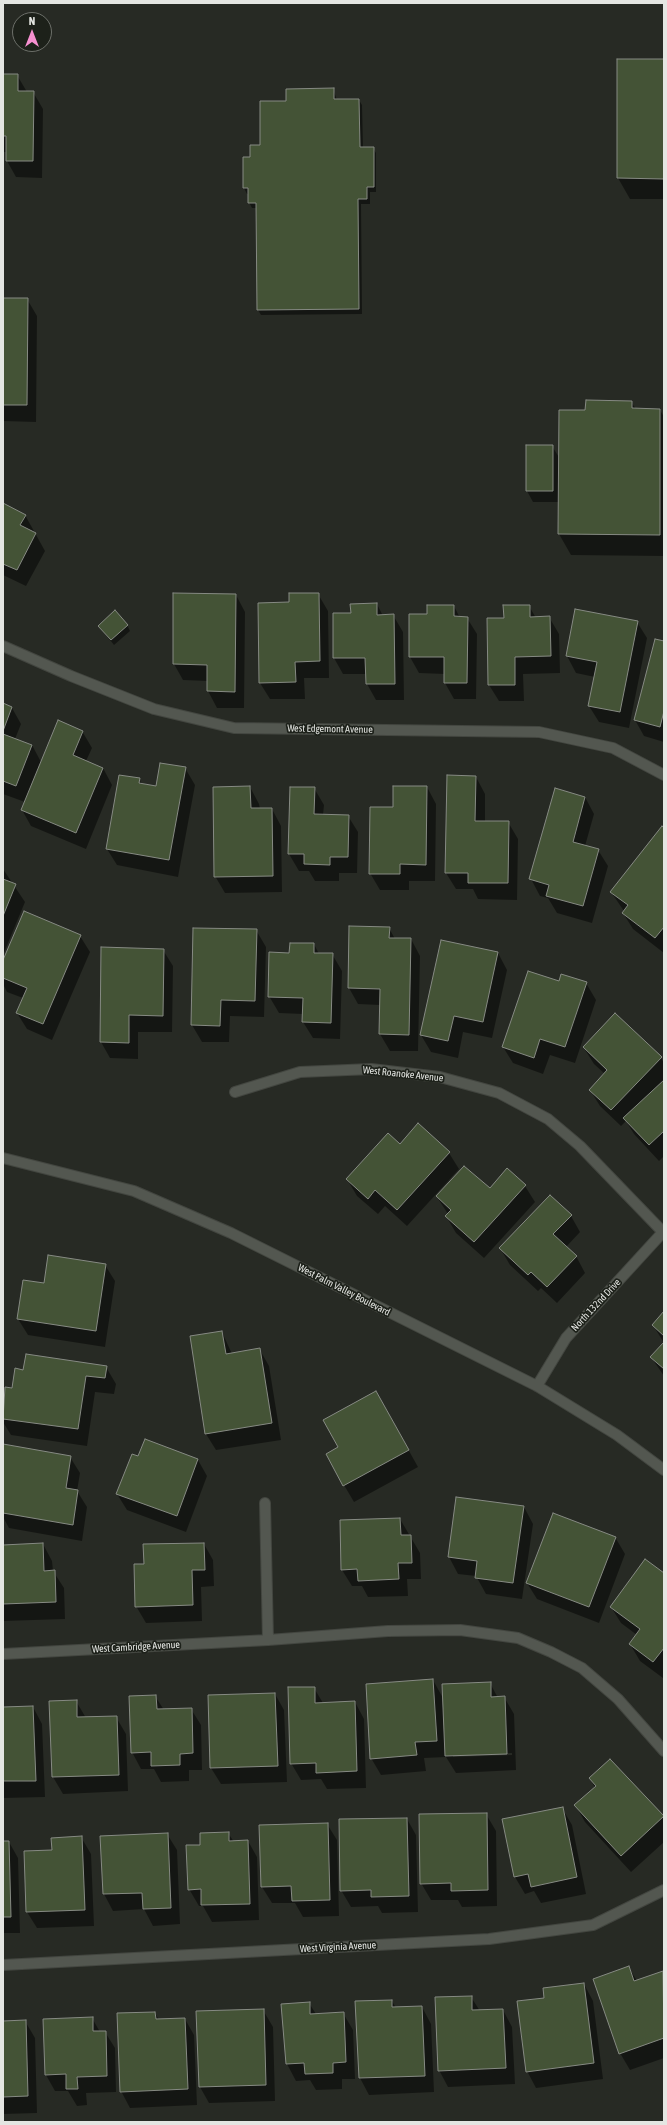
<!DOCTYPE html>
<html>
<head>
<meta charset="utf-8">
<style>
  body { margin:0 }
  #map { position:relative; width:667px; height:2125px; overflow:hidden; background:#272a24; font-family:"Asap Condensed",sans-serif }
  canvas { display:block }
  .frame { position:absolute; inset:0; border:4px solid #e4e6e2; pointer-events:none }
  .north { position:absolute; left:12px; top:12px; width:40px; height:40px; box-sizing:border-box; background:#1d211a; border:1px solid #6d706a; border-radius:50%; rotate:0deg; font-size:11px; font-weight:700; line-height:16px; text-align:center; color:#e4e6e2 }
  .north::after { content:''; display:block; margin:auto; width:14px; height:18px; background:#f690d0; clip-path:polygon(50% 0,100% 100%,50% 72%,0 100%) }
</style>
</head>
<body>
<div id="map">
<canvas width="667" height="2125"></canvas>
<div class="frame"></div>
<div class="north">N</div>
</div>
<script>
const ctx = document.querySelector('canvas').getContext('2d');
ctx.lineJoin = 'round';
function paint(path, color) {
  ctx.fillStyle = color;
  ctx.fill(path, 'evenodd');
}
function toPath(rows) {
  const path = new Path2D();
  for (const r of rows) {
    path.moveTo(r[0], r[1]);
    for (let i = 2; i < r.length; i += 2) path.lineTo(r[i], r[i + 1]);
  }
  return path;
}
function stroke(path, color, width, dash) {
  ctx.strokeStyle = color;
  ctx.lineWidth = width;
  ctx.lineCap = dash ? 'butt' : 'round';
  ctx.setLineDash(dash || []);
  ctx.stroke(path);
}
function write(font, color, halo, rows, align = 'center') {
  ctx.font = font + ' "Asap Condensed",sans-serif';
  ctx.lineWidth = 3.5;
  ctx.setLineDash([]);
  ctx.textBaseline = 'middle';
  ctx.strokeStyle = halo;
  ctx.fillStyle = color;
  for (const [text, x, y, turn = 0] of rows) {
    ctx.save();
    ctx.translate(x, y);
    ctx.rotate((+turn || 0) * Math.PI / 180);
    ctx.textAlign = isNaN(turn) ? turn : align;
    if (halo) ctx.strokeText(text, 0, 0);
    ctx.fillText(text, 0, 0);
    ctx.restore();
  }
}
paint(toPath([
  [664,60,664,199,630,199,618,178],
  [3,75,17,75,27,92,33,92,43,109,42,178,16,177,7,161,7,152,3,152],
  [333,89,337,100,359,100,362,105,363,148,373,148,376,153,376,192,370,192,370,204,361,204,362,314,261,315,258,310,257,208,252,208,249,202,249,194,247,194,244,188,244,158,251,157,261,146,287,102],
  [3,299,27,299,37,316,36,422,3,421],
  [631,402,636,409,660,410,664,417,664,556,571,555,559,534,560,502,533,502,527,491,552,446,560,459,586,411],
  [3,504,25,515,45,551,26,586,3,575],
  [318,594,328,611,329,678,304,678,305,699,270,699,260,683,290,603],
  [236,595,245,612,244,708,217,708,208,691,208,681,183,680,174,664],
  [377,604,383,616,393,615,403,632,404,700,376,700,367,684,367,674,343,674,334,658,352,614],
  [454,606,460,618,467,618,477,634,476,699,454,699,445,683,445,674,419,673,410,657,428,615],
  [529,606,536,618,549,617,559,634,560,673,523,674,524,701,499,701,489,685,505,619],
  [576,610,637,622,647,638,629,728,599,722,589,706,595,677,576,673,567,656],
  [127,625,130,631,114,645,99,626],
  [664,642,664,742,644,736,635,720],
  [3,704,12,708,21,724,15,739,32,745,41,762,82,731,92,748,86,761,103,768,112,785,86,849,31,826,22,810,25,802,3,794],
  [185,768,195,785,178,877,117,865,107,849,139,779,142,784,157,787],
  [476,777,485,794,485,822,508,822,518,839,517,900,478,899,473,889,456,889,446,873],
  [250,787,259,804,260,809,272,809,281,826,282,892,225,893,215,876],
  [427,787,436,804,435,881,409,881,409,890,380,890,370,873],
  [291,788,314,788,324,805,323,815,348,816,358,832,357,873,339,873,339,881,315,881,309,871,299,871,289,854],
  [585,797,594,814,585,846,598,850,608,866,592,923,557,913,548,898,540,896,531,879],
  [664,829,664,953,633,929,623,913,624,911,611,892],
  [3,869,25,902,3,955],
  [389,928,395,939,411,939,420,956,418,1051,390,1051,380,1034,380,1005,358,1004,349,988],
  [256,930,266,947,264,1017,230,1016,229,1042,202,1042,192,1025],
  [80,936,90,952,52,1040,27,1029,17,1013,23,998,7,992,3,984,3,963],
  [441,941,498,953,507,970,492,1038,463,1032,458,1058,431,1052,421,1035],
  [314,944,319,954,332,954,342,971,340,1039,313,1038,303,1022,303,1014,279,1013,269,996,290,954],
  [163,950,173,966,172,1032,138,1032,138,1059,110,1058,101,1042],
  [559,982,586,983,596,1000,575,1063,550,1055,543,1074,513,1063,503,1047],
  [584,1048,661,1058,664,1063,664,1156,659,1161,634,1134,626,1121,621,1126,600,1106,590,1090,605,1074,594,1064],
  [418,1125,449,1153,459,1169,407,1226,385,1206,378,1214,357,1196,347,1179,400,1145],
  [525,1186,535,1202,484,1258,456,1233,446,1216,448,1214,437,1197],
  [571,1216,580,1232,566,1247,576,1256,585,1273,557,1303,541,1288,538,1291,510,1265,500,1248],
  [105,1265,115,1281,105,1347,28,1335,18,1319,45,1284],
  [664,1313,664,1343,653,1325],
  [222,1332,232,1354,260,1350,269,1366,281,1440,216,1450,206,1434],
  [664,1343,664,1376,651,1357],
  [106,1367,116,1384,114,1394,95,1392,87,1446,11,1435,3,1422,5,1388,13,1389,24,1371],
  [385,1408,418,1467,354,1502,344,1485,340,1448],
  [3,1445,70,1457,80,1473,77,1491,87,1507,82,1541,9,1528,3,1517],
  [139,1457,198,1460,207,1476,186,1532,127,1510,117,1494],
  [524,1507,533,1524,522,1599,486,1594,476,1576,458,1574,449,1557],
  [400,1519,420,1553,421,1579,407,1579,408,1596,368,1597,362,1586,352,1586,342,1570],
  [615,1537,625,1554,599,1623,537,1599,527,1583],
  [43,1544,52,1561,53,1571,64,1588,65,1619,3,1621,3,1546],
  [204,1544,213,1560,214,1586,201,1587,202,1621,146,1623,136,1606,145,1565],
  [664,1574,664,1677,663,1678,640,1661,630,1644,637,1635,621,1623,611,1607],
  [433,1680,444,1700,490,1683,498,1698,504,1697,514,1714,516,1770,456,1773,446,1757,424,1758,426,1771,381,1775,371,1758],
  [512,1753,512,1755,453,1757,453,1755],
  [314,1688,323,1703,355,1702,364,1719,366,1788,327,1789,321,1779,301,1780,291,1763],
  [275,1694,284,1710,287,1782,221,1784,211,1768],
  [155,1696,164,1710,191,1709,201,1725,202,1770,189,1770,189,1781,161,1782,154,1769,141,1769,132,1752],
  [76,1701,86,1718,116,1717,126,1734,128,1791,63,1794,53,1777,50,1702],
  [33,1707,42,1724,45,1797,3,1798,3,1708],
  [610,1760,664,1818,664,1842,631,1872,585,1822,576,1806,595,1788,590,1778],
  [562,1808,572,1825,586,1894,541,1903,534,1891,525,1894,515,1877,503,1820],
  [486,1814,496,1831,497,1906,462,1907,458,1900,431,1900,421,1883],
  [407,1819,416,1835,418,1912,382,1913,378,1906,351,1907,341,1890],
  [327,1824,337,1840,339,1916,303,1917,295,1903,272,1903,262,1887],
  [228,1833,234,1842,248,1841,257,1857,259,1920,212,1922,203,1906,199,1906,189,1889,201,1846],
  [167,1834,177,1850,180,1924,153,1926,144,1909,113,1911,104,1894,101,1837],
  [81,1837,91,1854,94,1926,37,1928,27,1912,53,1851],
  [3,1842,9,1842,18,1858,20,1933,3,1933],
  [629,1968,637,1981,663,1972,664,1974,664,2058,630,2070,620,2053],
  [584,1984,593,2001,603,2079,536,2088,527,2071],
  [471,1997,480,2011,503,2010,512,2027,515,2084,448,2087,439,2070],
  [392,2001,396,2008,422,2007,431,2024,434,2092,369,2095,360,2078,356,2002],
  [309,2003,316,2014,343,2013,353,2030,355,2079,342,2079,342,2089,316,2090,310,2080,296,2081,287,2064,283,2005],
  [263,2010,273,2027,275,2101,209,2103,200,2087],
  [155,2013,159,2020,185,2019,194,2035,197,2105,130,2108,121,2091],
  [92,2018,100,2032,105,2032,115,2048,116,2092,86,2093,87,2105,77,2106,68,2091,55,2091,46,2075],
  [25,2021,35,2038,37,2113,3,2114,3,2022]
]), '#0007');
const building = toPath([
  [617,59,664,59,664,179,617,178,617,59],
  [3,74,18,74,18,91,34,91,33,161,6,161,6,136,3,136,3,74],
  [334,88,334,99,359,99,360,147,374,147,374,187,367,187,367,199,358,199,359,309,257,310,256,203,248,203,248,188,243,188,243,157,250,157,250,145,260,145,260,101,286,101,286,89,334,88],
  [3,298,28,298,27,405,3,405,3,298],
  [586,400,632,401,632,408,660,409,660,535,558,534,559,410,585,410,586,400],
  [526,445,553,445,553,491,526,491,526,445],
  [3,503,26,515,20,525,36,533,17,570,3,564,3,503],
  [173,593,236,594,235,692,207,691,207,665,173,664,173,593],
  [289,593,319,593,320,661,295,662,296,682,259,683,258,603,289,602,289,593],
  [377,603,377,615,394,614,395,684,366,684,365,658,333,658,333,613,351,613,350,604,377,603],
  [427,605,454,605,454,616,468,617,467,683,444,683,444,657,409,657,409,614,427,614,427,605],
  [503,605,530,605,530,617,550,616,551,656,515,657,515,685,488,685,487,618,504,618,503,605],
  [575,609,638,621,620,712,588,706,597,662,566,656,575,609],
  [115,610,128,625,111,640,98,626,115,610],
  [655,639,664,641,664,711,660,727,634,720,655,639],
  [3,703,12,707,3,731,3,703],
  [58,720,83,731,73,755,103,768,76,833,21,810,58,720],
  [3,734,32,745,16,786,3,781,3,734],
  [160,763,186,767,169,860,106,849,119,775,140,778,139,783,156,786,160,763],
  [447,775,476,776,475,821,509,821,508,883,468,883,468,873,445,873,447,775],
  [250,786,251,808,272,808,273,876,214,877,213,787,250,786],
  [393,786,427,786,426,865,400,864,400,874,369,874,370,807,393,807,393,786],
  [290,787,315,787,314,814,349,815,348,857,330,857,330,865,304,864,304,854,288,854,290,787],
  [555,788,585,797,573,842,599,849,583,906,546,896,549,885,529,879,555,788],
  [662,826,664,828,664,927,655,938,622,913,628,905,610,892,662,826],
  [3,879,16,884,3,916,3,879],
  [24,911,81,935,43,1024,16,1013,27,988,3,978,3,960,24,911],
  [349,926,390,927,389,938,411,938,409,1035,379,1034,380,989,348,988,349,926],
  [193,928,257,929,255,1001,221,1000,220,1026,191,1025,193,928],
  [441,940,498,952,483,1022,454,1016,448,1041,420,1035,441,940],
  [290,943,314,943,314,953,333,953,331,1023,302,1022,303,998,268,997,269,952,289,953,290,943],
  [101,947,164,949,163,1016,129,1015,129,1043,100,1042,101,947],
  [528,971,559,981,561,974,587,982,565,1047,540,1039,534,1058,502,1047,528,971],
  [615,1013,662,1057,611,1110,589,1090,607,1070,583,1047,615,1013],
  [664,1080,664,1131,649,1145,623,1118,664,1080],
  [418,1123,450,1152,397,1210,375,1190,368,1199,346,1179,388,1133,400,1144,418,1123],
  [464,1166,490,1188,507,1168,526,1185,474,1242,445,1216,451,1210,436,1196,464,1166],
  [550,1195,572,1215,553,1234,577,1256,547,1287,531,1272,528,1275,499,1248,550,1195],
  [48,1255,106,1264,96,1331,17,1319,23,1280,44,1283,48,1255],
  [664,1311,664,1336,652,1325,664,1311],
  [222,1331,226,1354,260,1348,272,1423,205,1434,190,1336,222,1331],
  [664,1342,664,1369,650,1357,664,1342],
  [26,1354,107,1366,105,1378,86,1376,78,1429,3,1419,5,1387,12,1388,15,1368,23,1370,26,1354],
  [376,1391,409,1450,343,1486,326,1454,338,1447,323,1420,376,1391],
  [145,1439,198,1459,177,1516,116,1494,132,1454,138,1456,145,1439],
  [3,1444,71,1456,66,1488,78,1490,73,1525,3,1513,3,1444],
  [456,1497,524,1506,513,1583,475,1578,477,1561,448,1557,456,1497],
  [553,1513,616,1537,589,1607,526,1583,553,1513],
  [400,1518,401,1535,411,1535,412,1563,398,1563,399,1579,358,1581,357,1569,341,1570,340,1520,400,1518],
  [43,1543,44,1571,55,1570,56,1602,3,1604,3,1545,43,1543],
  [204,1543,205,1570,192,1570,193,1605,135,1607,134,1564,144,1564,143,1544,204,1543],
  [645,1559,664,1573,664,1648,653,1662,629,1644,640,1629,610,1607,645,1559],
  [433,1679,437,1741,415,1742,417,1755,370,1759,366,1684,433,1679],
  [491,1682,491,1697,505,1696,507,1754,445,1756,442,1684,491,1682],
  [288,1687,315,1687,315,1703,355,1701,357,1771,316,1773,316,1763,290,1764,288,1687],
  [275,1693,278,1766,210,1768,208,1695,275,1693],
  [156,1695,157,1709,192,1708,193,1753,180,1754,180,1765,151,1766,151,1752,131,1753,129,1696,156,1695],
  [77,1700,77,1717,117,1716,119,1775,52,1777,49,1701,77,1700],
  [33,1706,36,1781,3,1781,3,1707,33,1706],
  [610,1759,664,1816,621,1856,574,1805,596,1786,589,1778,610,1759],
  [563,1807,577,1877,531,1887,528,1874,514,1877,502,1819,563,1807],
  [487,1813,488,1890,451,1891,451,1883,420,1884,419,1814,487,1813],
  [407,1818,409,1896,371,1897,371,1890,340,1891,339,1819,407,1818],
  [328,1823,330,1900,292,1901,291,1886,261,1887,259,1825,328,1823],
  [229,1832,229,1841,248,1840,250,1904,201,1905,201,1889,188,1890,186,1845,200,1845,200,1833,229,1832],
  [168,1833,171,1908,143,1909,142,1893,103,1894,100,1836,168,1833],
  [82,1836,85,1910,26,1912,24,1851,52,1850,51,1838,82,1836],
  [3,1841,9,1841,11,1917,3,1917,3,1841],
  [629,1966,634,1981,663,1971,664,2038,619,2054,593,1979,629,1966],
  [584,1983,594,2063,526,2072,517,2001,544,1998,543,1988,584,1983],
  [472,1996,472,2010,503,2009,506,2068,438,2071,435,1997,472,1996],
  [392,2000,392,2007,422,2006,425,2076,359,2078,355,2001,392,2000],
  [310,2002,310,2014,344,2012,346,2062,333,2063,333,2073,305,2074,304,2063,286,2064,281,2004,310,2002],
  [264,2009,266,2085,199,2087,196,2011,264,2009],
  [155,2012,156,2019,185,2018,188,2089,120,2092,117,2013,155,2012],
  [93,2017,93,2031,106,2031,107,2076,77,2077,78,2089,66,2089,66,2074,45,2075,43,2019,93,2017],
  [26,2020,28,2096,3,2097,3,2021,26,2020]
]);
paint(building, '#445336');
stroke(building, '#868a83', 1);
const minor = toPath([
  [3,646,71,676,154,709,234,728,539,732,613,748,664,775],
  [235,1092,300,1072,371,1069,440,1077,499,1093,548,1119,580,1146,663,1232],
  [3,1158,134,1191,231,1233,537,1386,617,1435,664,1470],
  [537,1386,566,1338,664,1231],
  [265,1503,268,1640],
  [3,1654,268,1640,388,1631,460,1630,518,1638,551,1652,582,1668,618,1699,664,1751],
  [3,1965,489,1939,593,1925,664,1890]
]);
stroke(minor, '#434640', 12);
stroke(minor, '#535750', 10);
write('10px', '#e4e6e2', '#1d211a', [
  ["West Edgemont Avenue",330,729,1],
  ["West Roanoke Avenue",403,1074,6],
  ["West Palm Valley Boulevard",344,1290,27],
  ["North 132nd Drive",596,1305,-47],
  ["West Cambridge Avenue",136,1647,-3],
  ["West Virginia Avenue",338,1947,-3]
]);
</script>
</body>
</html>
